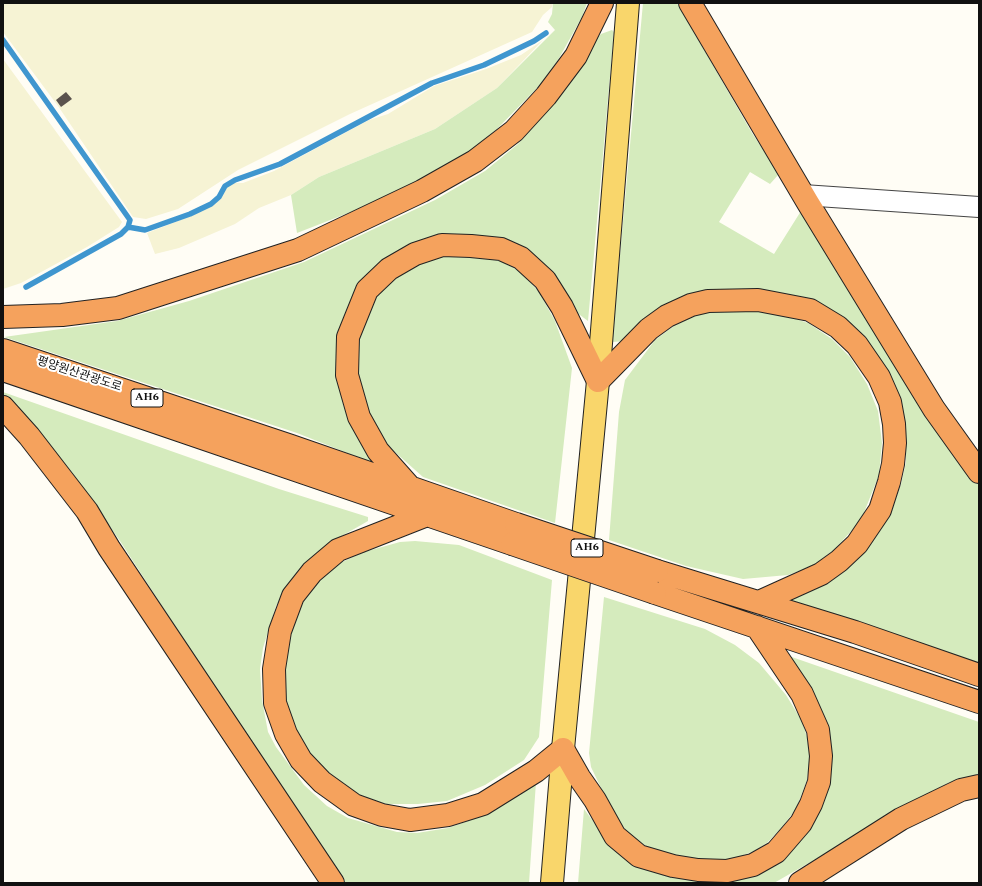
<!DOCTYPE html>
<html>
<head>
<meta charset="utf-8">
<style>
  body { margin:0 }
  #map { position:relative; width:982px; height:886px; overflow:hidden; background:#fffdf5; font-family:Spectral,serif }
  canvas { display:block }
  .frame { position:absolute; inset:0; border:4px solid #111; pointer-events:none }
</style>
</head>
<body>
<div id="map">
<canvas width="982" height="886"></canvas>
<div class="frame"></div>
</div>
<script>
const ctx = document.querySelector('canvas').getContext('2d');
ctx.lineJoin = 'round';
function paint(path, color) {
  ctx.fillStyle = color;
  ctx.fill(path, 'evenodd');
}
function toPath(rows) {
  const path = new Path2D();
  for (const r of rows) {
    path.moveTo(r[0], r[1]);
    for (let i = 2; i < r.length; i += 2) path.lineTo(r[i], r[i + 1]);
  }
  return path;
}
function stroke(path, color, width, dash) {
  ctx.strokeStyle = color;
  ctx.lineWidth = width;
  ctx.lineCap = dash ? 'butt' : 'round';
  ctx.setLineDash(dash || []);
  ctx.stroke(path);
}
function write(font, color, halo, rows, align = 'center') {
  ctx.font = font + ' Spectral,"Noto Sans KR",serif';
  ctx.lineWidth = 4;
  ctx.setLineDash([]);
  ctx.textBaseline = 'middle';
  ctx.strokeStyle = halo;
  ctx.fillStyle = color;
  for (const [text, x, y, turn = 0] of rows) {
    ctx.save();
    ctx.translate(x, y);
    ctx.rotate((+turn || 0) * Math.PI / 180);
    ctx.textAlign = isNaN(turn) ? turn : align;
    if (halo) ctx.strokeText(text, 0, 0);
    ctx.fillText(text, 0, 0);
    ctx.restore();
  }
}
paint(toPath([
  [3,3,553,3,552,7,543,15,532,32,350,114,238,170,178,209,146,219,133,217,58,106,3,32],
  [543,40,497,88,435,129,319,177,291,195,259,208,235,224,179,248,155,254,147,233,191,216,212,205,221,199,227,187,234,183,243,183,274,171,369,120,388,114,434,86,486,69,521,55],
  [3,59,122,222,119,227,87,247,21,283,3,289]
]), '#f6f3d4');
paint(toPath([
  [553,3,587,3,582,17,558,60,539,86,497,129,465,155,397,194,297,233,291,195,319,177,435,129,497,88,555,30,548,22,552,14],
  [643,3,677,3,752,133,779,174,770,184,750,172,719,222,774,254,801,211,979,484,979,675,781,601,807,592,828,582,848,567,867,549,892,510,901,484,906,462,904,422,812,301,785,294,758,291,627,341,612,342],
  [612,30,614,32,588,321,576,312,509,245,389,261,339,375,343,404,356,433,372,458,370,462,297,433,4,337,117,321,189,301,304,262,435,200,485,171,518,144,549,108,597,38,601,34],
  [447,255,473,255,501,261,521,272,539,292,555,321,572,368,555,523,423,477,387,445,364,413,355,390,355,344,374,296,415,261],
  [749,310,784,315,808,323,832,339,850,357,867,384,878,411,882,443,879,475,861,520,835,549,813,566,788,575,743,579,686,566,609,540,619,412,625,380,655,340,674,326,695,315,718,311],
  [3,392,279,489,368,517,368,521,333,541,307,562,286,589,276,606,263,648,260,669,262,700,268,732,276,747,304,785,327,806,348,818,397,832,417,833,448,828,479,817,536,782,529,883,344,883,298,816,120,541,71,471,45,441,3,403],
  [415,541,459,545,552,580,539,737,524,760,485,785,447,801,418,804,387,804,367,799,343,786,322,770,306,751,293,727,284,700,287,636,299,604,316,582,340,563,364,552,400,542],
  [604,597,705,629,735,645,759,663,786,695,802,721,807,737,810,758,807,780,796,809,783,826,767,843,754,851,731,860,709,863,667,856,646,846,629,834,614,815,591,767,589,753],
  [786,655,979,722,979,774,948,783,774,883,578,883,584,809,608,841,672,877,697,881,723,881,744,876,828,784,832,761,831,742,825,722]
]), '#d5ebbd');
stroke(toPath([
  [3,40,130,220,128,227,121,234,26,287],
  [128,227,145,230,190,214,211,204,219,197,225,186,235,180,280,164,432,83,484,65,534,41,546,33]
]), '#3f96cf', 5.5);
paint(toPath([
  [66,92,72,99,61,107,56,100]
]), '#5a524d');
const street = toPath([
  [803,195,979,207]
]);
const primary = toPath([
  [552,883,563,749,598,381,628,3]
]);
const highway = toPath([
  [690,3,808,203,934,409,979,472],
  [3,317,62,315,118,308,298,250,422,191,475,161,514,131,546,96,576,56,602,3],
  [3,350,291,446,516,524],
  [3,370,512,544],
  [3,407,29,436,87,511,109,548,333,883],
  [410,487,378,451,359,417,347,375,348,337,367,290,389,269,415,254,442,245,471,246,501,249,521,258,545,280,562,307,598,381,649,329,667,316,691,305,708,301,758,300,810,310,838,327,857,345,879,377,890,402,894,424,895,443,893,464,889,482,880,510,857,544,839,561,821,574,759,602],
  [427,515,338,550,312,572,293,596,280,631,274,669,275,703,286,734,301,760,322,782,354,805,382,815,410,820,448,815,483,804,536,771,563,749,579,777,595,800,615,836,639,856,673,866,698,870,727,871,753,865,776,852,801,823,811,804,819,782,821,756,818,730,802,694,757,627],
  [657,571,855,632,979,675],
  [655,593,979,702],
  [800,883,901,819,961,790,979,786]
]);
stroke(street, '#444', 22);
stroke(primary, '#222', 24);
stroke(highway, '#222', 24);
stroke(street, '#fff', 20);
stroke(primary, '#f9d66b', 22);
stroke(highway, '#f5a25d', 22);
const highwayBridge = toPath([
  [516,524,657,571],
  [512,544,655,593]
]);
stroke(highwayBridge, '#222', 24, []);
stroke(highwayBridge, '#f5a25d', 22);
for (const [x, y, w] of [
  [147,398,32],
  [587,548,32]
]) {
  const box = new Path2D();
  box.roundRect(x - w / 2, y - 9, w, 18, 3);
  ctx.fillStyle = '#fff';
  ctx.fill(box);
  stroke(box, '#111', 1);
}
write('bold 11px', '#111', null, [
  ["AH6",147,398],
  ["AH6",587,548]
]);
write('12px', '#111', '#fff', [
  ["평양원산관광도로",79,375,18]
]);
</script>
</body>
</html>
